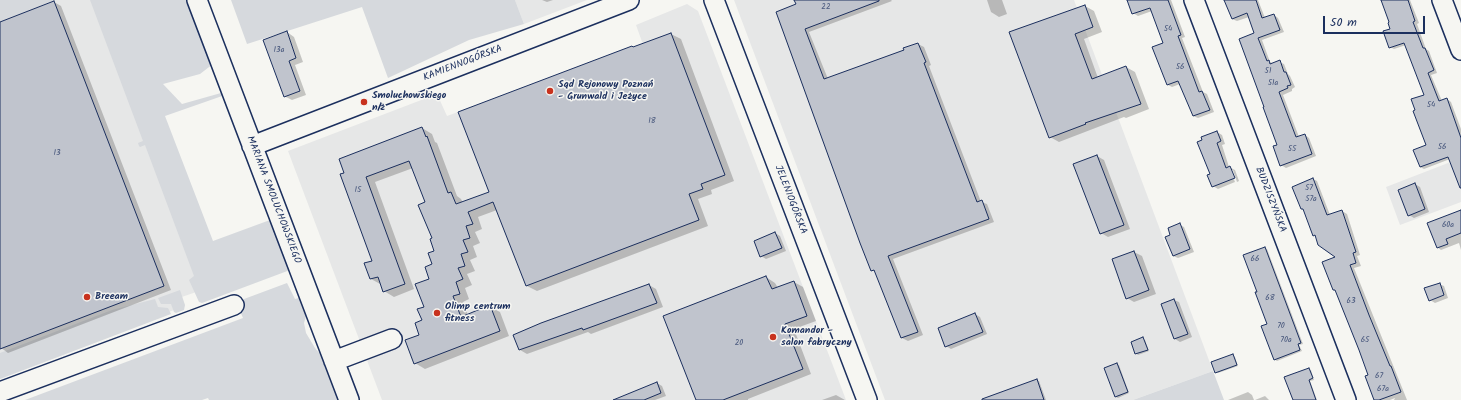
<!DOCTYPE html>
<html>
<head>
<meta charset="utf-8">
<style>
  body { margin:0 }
  #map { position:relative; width:1461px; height:400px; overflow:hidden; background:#f6f6f2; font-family:Kalam,sans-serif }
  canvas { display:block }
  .scale { position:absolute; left:1323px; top:16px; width:102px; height:18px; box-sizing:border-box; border:2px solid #1b2f5e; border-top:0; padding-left:5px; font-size:12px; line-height:14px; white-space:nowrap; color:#1b2f5e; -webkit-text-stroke:3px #f6f6f2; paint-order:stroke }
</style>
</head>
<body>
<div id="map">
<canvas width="1461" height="400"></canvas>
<div class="scale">50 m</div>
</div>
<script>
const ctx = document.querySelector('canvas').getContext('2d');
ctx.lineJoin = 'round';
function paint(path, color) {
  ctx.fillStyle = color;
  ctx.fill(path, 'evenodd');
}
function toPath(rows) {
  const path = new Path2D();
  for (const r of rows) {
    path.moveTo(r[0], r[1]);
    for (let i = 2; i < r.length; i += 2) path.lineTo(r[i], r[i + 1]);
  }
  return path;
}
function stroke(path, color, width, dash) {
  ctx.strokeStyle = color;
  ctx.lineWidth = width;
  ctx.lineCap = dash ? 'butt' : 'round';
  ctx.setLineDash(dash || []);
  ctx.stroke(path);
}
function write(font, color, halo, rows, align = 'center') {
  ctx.font = font + ' Kalam,sans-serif';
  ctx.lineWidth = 3;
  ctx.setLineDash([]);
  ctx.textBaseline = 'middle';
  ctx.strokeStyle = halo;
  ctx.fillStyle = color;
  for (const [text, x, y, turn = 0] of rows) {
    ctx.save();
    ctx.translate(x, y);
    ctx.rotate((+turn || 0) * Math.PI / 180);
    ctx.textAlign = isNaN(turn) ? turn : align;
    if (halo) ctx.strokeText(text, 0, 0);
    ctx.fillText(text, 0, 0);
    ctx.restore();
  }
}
paint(toPath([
  [0,0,95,0,202,290,176,299,174,310,2,376,0,371],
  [515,0,587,0,524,24],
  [734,0,1074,0,1213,371,1133,400,885,400],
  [687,4,698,11,846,400,382,400,288,151,437,94,447,116,458,112,468,137,642,70,655,78,636,25],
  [1461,158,1461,202,1400,225,1386,187]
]), '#e6e7e7');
paint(toPath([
  [0,0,55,0,0,22],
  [90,0,189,0,213,64,200,74,163,84,182,104,221,93,225,95,165,116,213,241,270,220,290,270,202,303,199,302,189,280,194,276,145,145,140,147,139,146,138,143,143,141],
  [231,0,515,0,524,24,469,40,388,78,362,7,247,44],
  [287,283,295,299,299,298,306,316,304,323,306,333,315,348,321,355,338,400,209,400,208,398,202,400,25,400,243,318,236,302],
  [180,290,185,305,184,310,176,313,174,312,171,304,161,304,158,298],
  [155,299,158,307,168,308,171,314,0,379,0,353,112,310],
  [1213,371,1224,400,1133,400]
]), '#d6d9dd');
paint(toPath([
  [542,0,553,0,547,2],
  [811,0,891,0,892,1,809,32,828,79,905,50,905,49,918,44,924,47,931,65,929,66,981,202,987,204,994,222,893,259,923,335,908,341,902,338,877,273,872,270,777,13],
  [987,0,1002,0,1007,14,999,17,991,12],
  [1128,0,1171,0,1185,37,1182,38,1203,92,1207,94,1214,112,1198,118,1193,116,1180,84,1172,87,1168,85,1165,43,1152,11,1138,16,1133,13],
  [1225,0,1258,0,1265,18,1274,15,1278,18,1284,32,1262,40,1270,62,1274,64,1279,62,1284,64,1288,74,1290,76,1295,87,1292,89,1292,91,1283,95,1299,137,1305,135,1309,138,1316,156,1286,168,1281,165,1278,145,1266,107,1256,34,1249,17,1237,21,1232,19],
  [1382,0,1410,0,1419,23,1417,24,1426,49,1429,51,1437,73,1431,75,1442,101,1447,99,1451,102,1461,129,1461,189,1450,159,1424,169,1420,167,1427,145,1426,95,1406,45,1394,49,1390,47,1391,22],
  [54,2,61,6,171,290,8,353,0,347,0,23],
  [1085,6,1094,11,1102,32,1084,39,1098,78,1126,67,1135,72,1149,109,1126,118,1124,117,1059,142,1050,137,1011,33],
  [287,32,294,37,303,62,295,65,306,95,292,100,284,96],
  [671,34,681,39,734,181,711,190,712,194,698,199,708,226,537,291,527,286,497,210,478,217,482,229,475,232,480,243,473,246,477,257,470,260,475,271,467,274,472,285,465,288,469,299,463,302,468,315,490,307,500,312,509,336,425,369,415,363,435,251,426,203,413,168,375,182,414,289,394,297,384,291,382,285,371,279,373,261,345,173,422,128,432,134,435,142,437,143,457,196,461,199,463,203,490,193,634,48],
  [1217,132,1222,135,1225,144,1222,145,1229,167,1235,170,1239,181,1237,182,1233,170,1230,170,1235,182,1218,189,1213,186,1211,175],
  [1097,156,1104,160,1130,229,1108,237,1101,233],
  [1313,179,1317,181,1330,215,1342,211,1347,214,1360,255,1357,256,1361,266,1354,268,1407,400,1394,400,1395,398,1390,400,1375,400,1369,375,1337,292,1334,290,1338,257,1314,235,1304,210,1302,209],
  [1415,184,1420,187,1429,212,1414,218,1409,215],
  [1461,211,1461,250,1459,243,1441,250,1437,247],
  [1180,225,1184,227,1194,252,1178,258,1173,256,1171,235],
  [775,233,780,236,786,251,766,259,761,256],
  [1265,248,1267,249,1303,344,1299,345,1302,351,1277,361,1274,359,1268,325,1258,292],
  [1134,252,1142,256,1156,294,1134,302,1127,298,1113,260],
  [766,277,775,283,778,288,794,282,803,287,816,321,794,329,811,374,748,399,748,400,697,400],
  [1439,284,1444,286,1448,298,1435,303,1430,300],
  [649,285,656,289,663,307,591,334,588,332,527,354,520,350],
  [1174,300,1179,302,1192,337,1180,342,1175,339,1162,304],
  [975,314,980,317,987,334,951,349,946,346],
  [1143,339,1145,340,1149,351,1138,355,1136,353],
  [1233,355,1235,357,1238,366,1218,373,1216,372],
  [1116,364,1119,365,1129,393,1118,398,1116,397],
  [1309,369,1311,370,1314,380,1310,381,1317,400,1294,400],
  [1036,380,1039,381,1046,400,982,400],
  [657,383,662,386,666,396,655,400,615,400],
  [1248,392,1252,395,1254,400,1228,400],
  [836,395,845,400,822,400],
  [1265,396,1269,400,1255,400]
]), '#0003');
const building = toPath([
  [794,0,879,0,879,1,805,29,824,79,904,50,903,48,918,43,926,62,924,63,977,202,982,200,989,219,888,256,918,332,901,338,874,270,871,271,860,243,776,12,796,4,794,0],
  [1127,0,1168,0,1181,35,1178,36,1199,92,1202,91,1210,110,1193,116,1178,81,1167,85,1152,47,1163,43,1150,8,1132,14,1127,0],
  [1224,0,1256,0,1262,18,1274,14,1280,30,1258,38,1267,61,1269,60,1270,64,1280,60,1284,72,1286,72,1291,85,1287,86,1288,88,1279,92,1296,137,1305,134,1312,154,1280,166,1273,146,1277,145,1263,107,1264,107,1239,39,1254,33,1247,13,1232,19,1224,0],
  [1381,0,1408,0,1415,21,1413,22,1423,48,1425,48,1434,70,1428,73,1439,101,1447,98,1461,138,1461,188,1460,188,1448,157,1420,167,1413,150,1426,145,1413,111,1415,110,1411,99,1424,95,1404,43,1389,48,1383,31,1390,29,1388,23,1389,22,1381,0],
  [54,1,164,286,0,349,0,22,54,1],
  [1085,5,1093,27,1075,34,1092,79,1126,66,1141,104,1085,123,1086,124,1049,138,1009,32,1085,5],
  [287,31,296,58,289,61,300,91,284,97,263,40,287,31],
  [671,33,725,175,701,184,703,189,689,194,699,220,526,286,493,202,468,212,473,224,466,226,470,238,463,240,468,252,461,254,465,266,458,268,463,279,456,282,460,294,453,296,461,317,490,305,500,331,414,364,405,340,419,335,415,323,422,320,417,309,424,307,415,284,429,279,425,267,432,264,428,253,434,251,430,239,432,238,418,205,425,202,409,161,366,177,405,284,383,292,378,277,370,279,364,263,372,261,340,174,344,173,339,159,422,127,426,137,427,136,448,193,451,192,456,204,489,192,458,112,632,46,633,47,671,33],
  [1217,131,1221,141,1217,143,1226,168,1230,166,1235,178,1212,187,1207,175,1210,174,1197,142,1202,140,1201,137,1217,131],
  [1097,155,1124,225,1100,234,1073,164,1097,155],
  [1313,178,1327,215,1342,210,1356,252,1353,253,1356,263,1350,265,1369,315,1390,366,1391,366,1401,392,1379,400,1374,400,1365,376,1368,375,1359,350,1335,290,1333,290,1322,262,1335,257,1318,245,1315,235,1313,236,1303,209,1301,209,1292,187,1313,178],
  [1415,183,1425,209,1408,216,1398,190,1415,183],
  [1461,210,1461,233,1446,239,1448,244,1437,248,1427,223,1461,210],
  [1180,223,1190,249,1173,256,1165,237,1170,235,1168,228,1180,223],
  [775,232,782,248,760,257,754,241,775,232],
  [1265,247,1301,343,1298,344,1300,350,1274,360,1261,326,1267,324,1255,292,1257,292,1243,255,1265,247],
  [1134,251,1149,290,1126,299,1112,259,1134,251],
  [766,276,772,289,794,281,807,316,785,324,803,369,723,400,696,400,663,316,766,276],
  [1440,283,1444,295,1429,301,1424,288,1440,283],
  [649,284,657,303,583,330,582,328,519,350,513,335,541,323,649,284],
  [1174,299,1188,334,1174,339,1161,304,1174,299],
  [975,313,983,332,945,347,938,328,975,313],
  [1143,337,1148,350,1135,354,1131,342,1143,337],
  [1233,354,1237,365,1215,373,1211,362,1233,354],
  [1117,363,1128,392,1115,397,1104,368,1117,363],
  [1309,368,1313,378,1309,380,1316,400,1293,400,1284,377,1309,368],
  [1037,379,1044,400,982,400,982,399,1037,379],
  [657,382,661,393,644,400,613,400,657,382]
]);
paint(building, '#c0c4cd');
stroke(building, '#1b2f5e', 1);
const minor = toPath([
  [197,0,349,400],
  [714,0,867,400],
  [1194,0,1346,400],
  [1442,0,1461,50],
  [252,146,629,0],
  [334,361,392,339],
  [0,392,234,305]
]);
stroke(minor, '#1b2f5e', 22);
stroke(minor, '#f6f6f2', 19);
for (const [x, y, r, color] of [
  [550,91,4,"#c8321e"],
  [364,102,4,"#c8321e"],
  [87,297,4,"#c8321e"],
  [437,313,4,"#c8321e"],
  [773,337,4,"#c8321e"]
]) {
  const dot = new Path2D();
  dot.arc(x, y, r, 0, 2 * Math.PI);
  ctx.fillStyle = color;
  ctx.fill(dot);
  stroke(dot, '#f6f6f2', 1.5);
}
write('8px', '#44547a', null, [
  ["22",826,8],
  ["54",1168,30],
  ["13a",279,51],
  ["56",1180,68],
  ["51",1268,72],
  ["51a",1273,84],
  ["54",1431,106],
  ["18",652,122],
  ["56",1442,148],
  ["55",1292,150],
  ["13",57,154],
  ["57",1309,189],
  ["15",358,191],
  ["57a",1311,200],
  ["60a",1448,226],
  ["66",1255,260],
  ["68",1270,299],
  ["63",1351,302],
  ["70",1281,327],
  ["70a",1286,341],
  ["65",1365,341],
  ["20",739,344],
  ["67",1379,377],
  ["67a",1383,390]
]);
write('10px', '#1b2f5e', '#f6f6f2', [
  ["KAMIENNOGÓRSKA",463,64,-21],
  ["MARIANA SMOLUCHOWSKIEGO",273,200,69],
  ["JELENIOGÓRSKA",790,200,69],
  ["BUDZISZYŃSKA",1270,200,69]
]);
write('bold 10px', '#1b2f5e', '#f6f6f2', [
  ["Sąd Rejonowy Poznań",558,85],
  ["- Grunwald i Jeżyce",558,97],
  ["Smoluchowskiego",372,96],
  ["n/ż",372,108],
  ["Breeam",95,297],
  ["Olimp centrum",445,307],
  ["fitness",445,319],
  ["Komandor -",781,331],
  ["salon fabryczny",781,343]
], 'left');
</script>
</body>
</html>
